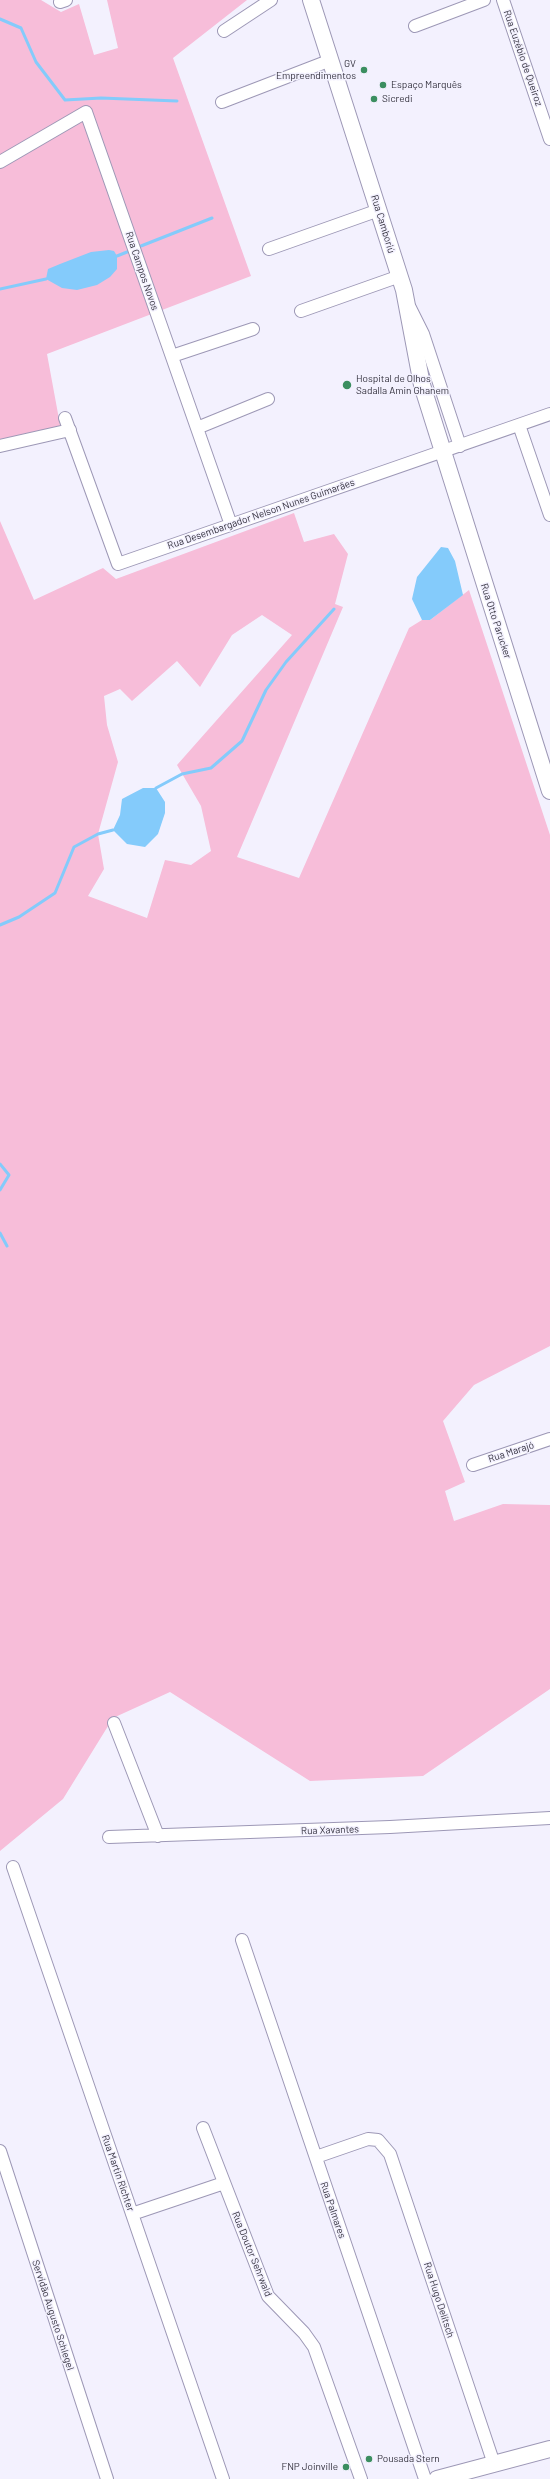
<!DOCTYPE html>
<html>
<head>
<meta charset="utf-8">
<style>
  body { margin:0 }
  canvas { display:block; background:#f3f1fe }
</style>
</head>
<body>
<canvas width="550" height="2479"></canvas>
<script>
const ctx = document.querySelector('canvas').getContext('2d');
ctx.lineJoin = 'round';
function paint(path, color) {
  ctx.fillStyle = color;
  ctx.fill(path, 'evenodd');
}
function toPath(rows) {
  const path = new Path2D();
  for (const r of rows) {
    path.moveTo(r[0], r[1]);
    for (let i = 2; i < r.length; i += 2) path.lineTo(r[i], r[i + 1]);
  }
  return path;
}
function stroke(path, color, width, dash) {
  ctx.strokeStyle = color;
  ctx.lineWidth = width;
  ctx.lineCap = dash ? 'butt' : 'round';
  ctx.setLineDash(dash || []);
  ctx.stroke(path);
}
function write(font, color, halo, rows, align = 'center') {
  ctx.font = font + ' Barlow,sans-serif';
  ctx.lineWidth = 3;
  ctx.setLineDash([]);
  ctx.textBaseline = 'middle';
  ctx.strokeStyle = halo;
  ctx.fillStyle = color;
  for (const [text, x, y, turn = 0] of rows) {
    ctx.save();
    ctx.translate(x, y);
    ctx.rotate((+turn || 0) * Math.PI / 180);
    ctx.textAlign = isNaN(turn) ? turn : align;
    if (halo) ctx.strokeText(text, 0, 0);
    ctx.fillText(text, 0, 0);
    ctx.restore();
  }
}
paint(toPath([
  [0,0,41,0,61,12,79,4,94,55,118,48,107,0,247,0,173,58,251,276,47,354,61,430,0,439],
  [294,513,304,542,334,534,348,554,335,604,343,607,237,857,299,878,409,628,422,620,430,620,469,590,550,835,550,1346,474,1385,443,1421,465,1482,445,1491,454,1521,503,1504,550,1505,550,1689,423,1776,310,1781,170,1692,113,1718,63,1799,0,1851,0,521,34,600,103,568,116,579],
  [262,615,292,635,177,765,201,806,211,851,191,865,165,860,147,918,88,896,104,869,98,834,118,762,107,725,104,696,120,689,132,701,177,661,200,687,232,635]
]), '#f7bdd9');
paint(toPath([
  [109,250,114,251,117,256,117,269,110,277,97,285,77,290,62,288,46,279,48,269,60,264,91,252],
  [441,547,448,548,455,561,463,595,430,620,422,620,412,599,417,577],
  [143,788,156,788,165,802,165,813,158,834,145,847,127,844,113,830,120,815,122,799]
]), '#84cbfb');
stroke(toPath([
  [0,19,21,28,36,62,65,100,101,98,177,101],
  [141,246,212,218],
  [117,256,127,252],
  [0,289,46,279],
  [156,788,182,774,211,768,242,741,266,690,286,662,334,609],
  [0,925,19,917,55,893,74,847,98,834,113,830],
  [0,1164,9,1175,0,1190],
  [0,1233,7,1246]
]), '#84cbfb', 3);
const minor = toPath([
  [503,0,550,139],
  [60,2,66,0],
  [415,26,484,0],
  [224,31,271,0],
  [222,102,331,60],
  [0,162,86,112,231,525],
  [269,249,379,210],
  [410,308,423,334,460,446],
  [301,311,400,276],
  [172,356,253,329],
  [65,418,118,564,550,414],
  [519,425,550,515],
  [197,428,268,399],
  [0,446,70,430],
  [473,1465,550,1439],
  [114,1723,158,1836],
  [109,1837,390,1827,550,1818],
  [13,1867,223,2479],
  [242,1940,425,2479],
  [203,2128,268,2296,304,2333,314,2347,361,2479],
  [0,2151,107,2479],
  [316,2157,368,2139,378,2140,390,2154,494,2464],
  [132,2214,224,2183]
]);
const major = toPath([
  [311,0,404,290,422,385,550,791],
  [437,2479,550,2449]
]);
stroke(minor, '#9d98b6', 14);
stroke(major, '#9d98b6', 18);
stroke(minor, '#fff', 12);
stroke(major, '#fff', 16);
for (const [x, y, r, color] of [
  [364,70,4,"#3b8e60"],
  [383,85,4,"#3b8e60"],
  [374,99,4,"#3b8e60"],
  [347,385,5,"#3b8e60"],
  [369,2459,4,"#3b8e60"],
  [346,2467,4,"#3b8e60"]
]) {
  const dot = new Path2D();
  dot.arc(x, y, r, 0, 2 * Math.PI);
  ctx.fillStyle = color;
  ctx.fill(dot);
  stroke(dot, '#f3f1fe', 1.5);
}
write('10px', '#34323e', '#f3f1fe', [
  ["Rua Euzébio de Queiroz",523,58,71],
  ["Rua Camboriú",383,224,73],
  ["Rua Campos Novos",142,271,71],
  ["Rua Desembargador Nelson Nunes Guimarães",261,514,-19],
  ["Rua Otto Parucker",496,621,72],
  ["Rua Marajó",511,1452,-18],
  ["Rua Xavantes",330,1830,-2],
  ["Rua Martin Richter",118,2173,71],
  ["Rua Palmares",333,2210,71],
  ["Rua Doutor Sehrwald",252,2254,68],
  ["Rua Hugo Delitsch",439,2300,72],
  ["Servidão Augusto Schlegel",53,2315,72]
]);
write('10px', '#34323e', '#f3f1fe', [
  ["GV",356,64,"right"],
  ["Empreendimentos",356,76,"right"],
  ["Espaço Marquês",391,85],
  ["Sicredi",382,99],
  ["Hospital de Olhos",356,379],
  ["Sadalla Amin Ghanem",356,391],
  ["Pousada Stern",377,2459],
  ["FNP Joinville",338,2467,"right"]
], 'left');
</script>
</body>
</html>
